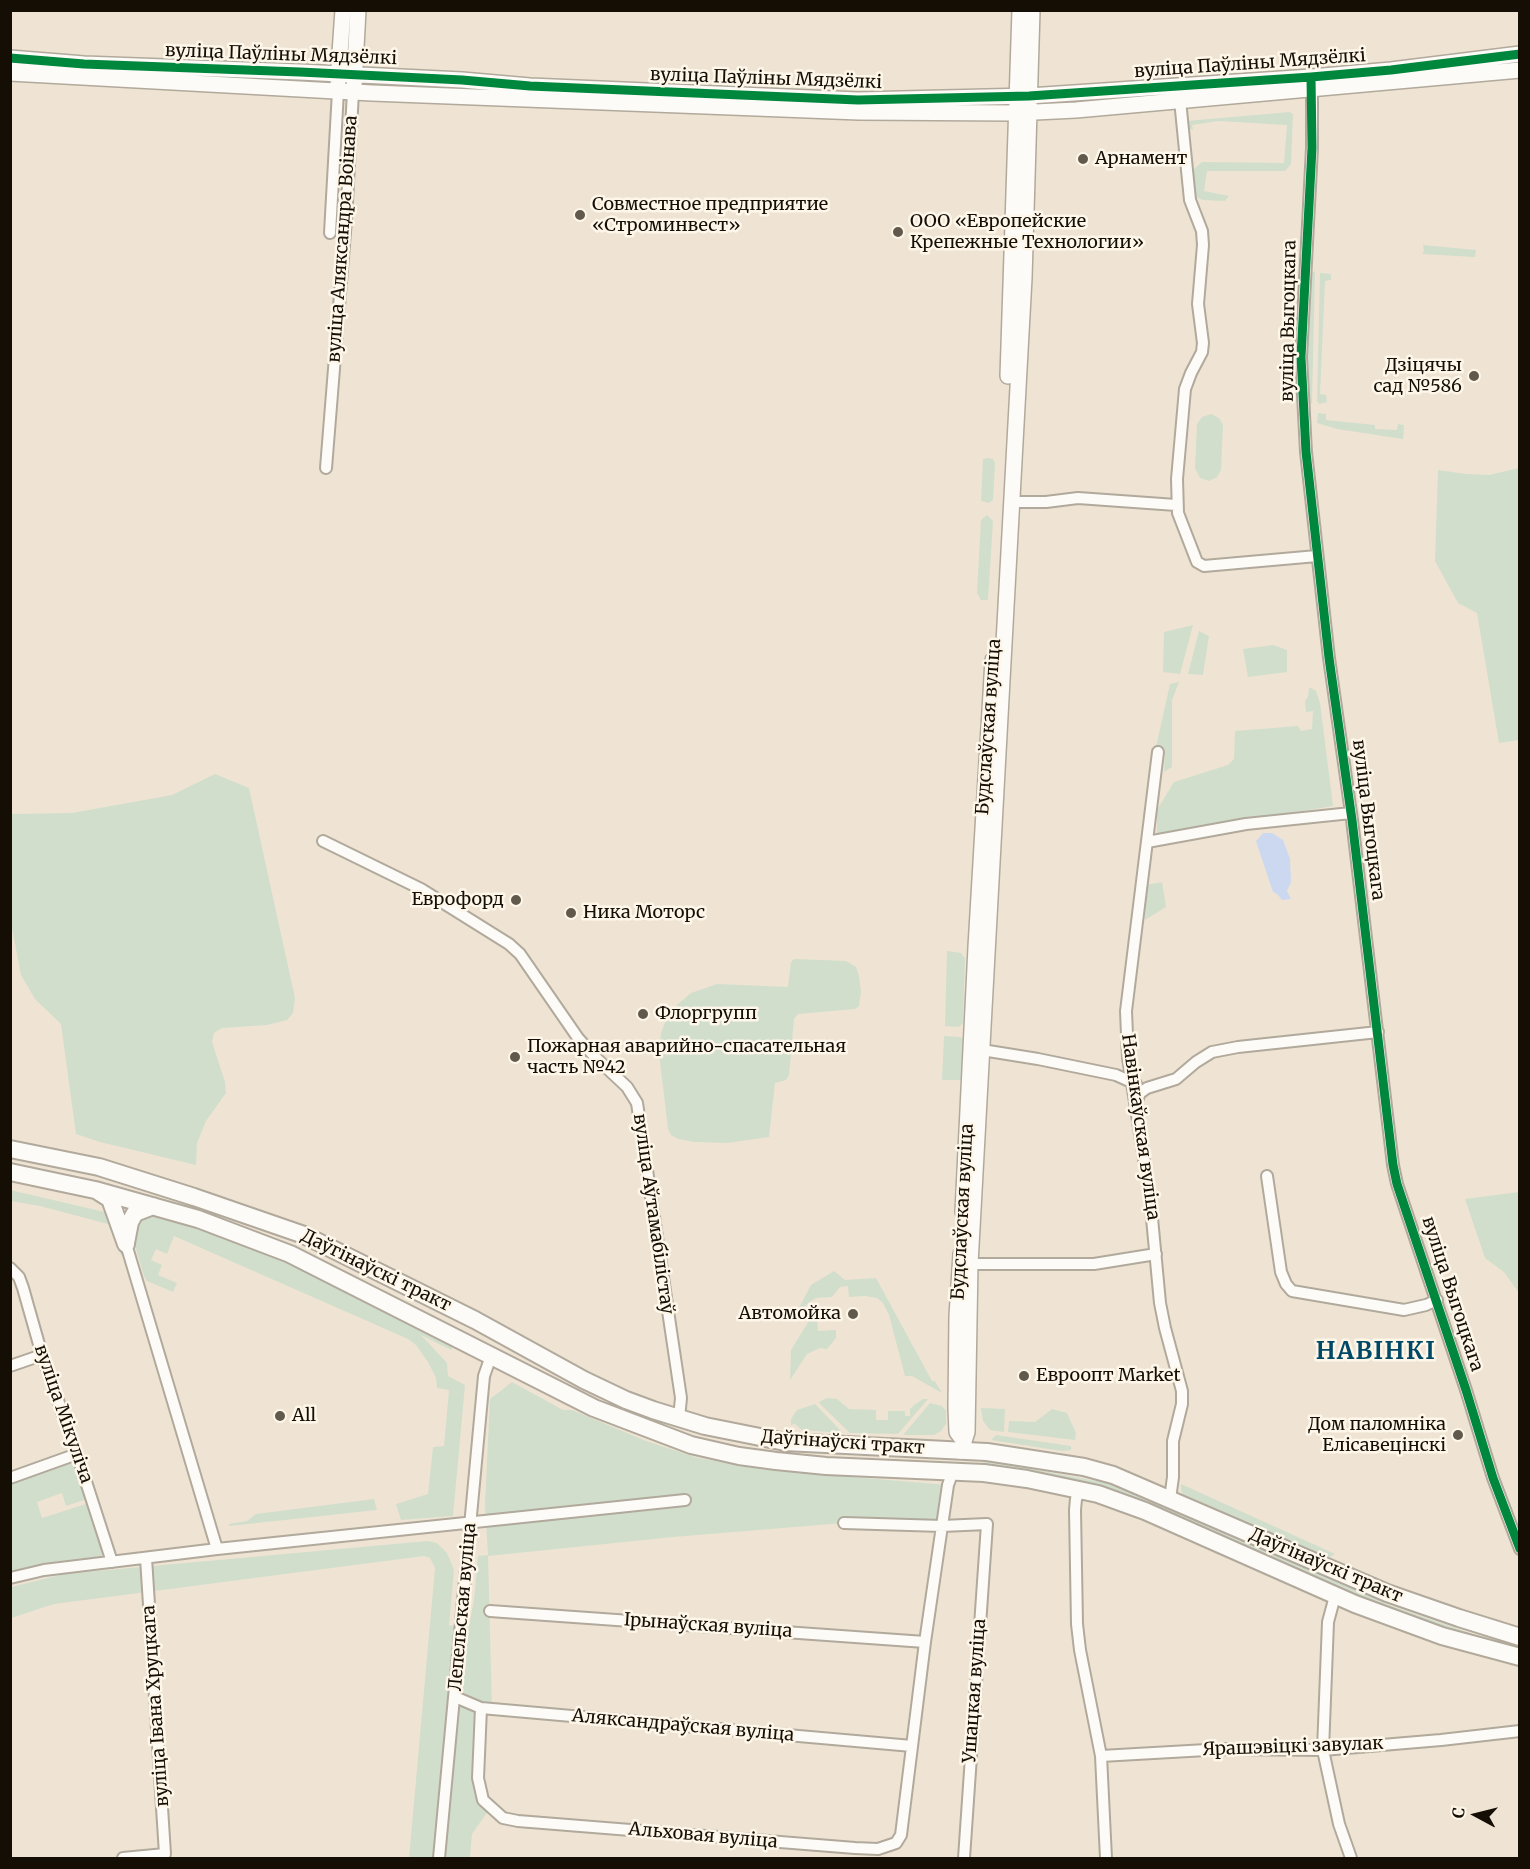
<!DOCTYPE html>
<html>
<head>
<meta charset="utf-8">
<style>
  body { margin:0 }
  #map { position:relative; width:1530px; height:1869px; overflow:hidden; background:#efe4d3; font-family:Merriweather,serif }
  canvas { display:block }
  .frame { position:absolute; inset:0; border:12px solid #150e04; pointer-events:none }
  .north { position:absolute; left:1446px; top:1785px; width:60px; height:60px; -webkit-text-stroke:4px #fef7e9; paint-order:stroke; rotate:277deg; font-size:16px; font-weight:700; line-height:24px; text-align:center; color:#150e04 }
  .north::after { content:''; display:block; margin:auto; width:21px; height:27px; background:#150e04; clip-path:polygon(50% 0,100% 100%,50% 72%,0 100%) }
</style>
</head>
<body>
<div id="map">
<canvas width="1530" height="1869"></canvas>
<div class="frame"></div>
<div class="north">С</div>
</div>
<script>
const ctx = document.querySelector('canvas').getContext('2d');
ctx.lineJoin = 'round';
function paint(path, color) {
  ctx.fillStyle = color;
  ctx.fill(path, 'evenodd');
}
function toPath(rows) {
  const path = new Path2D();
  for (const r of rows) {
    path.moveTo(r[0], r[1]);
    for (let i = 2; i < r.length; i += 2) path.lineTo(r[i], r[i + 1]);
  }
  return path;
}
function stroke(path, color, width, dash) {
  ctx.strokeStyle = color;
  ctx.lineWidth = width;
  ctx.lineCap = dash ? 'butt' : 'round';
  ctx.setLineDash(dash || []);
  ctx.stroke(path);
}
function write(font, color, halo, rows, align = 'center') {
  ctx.font = font + ' Merriweather,serif';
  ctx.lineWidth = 5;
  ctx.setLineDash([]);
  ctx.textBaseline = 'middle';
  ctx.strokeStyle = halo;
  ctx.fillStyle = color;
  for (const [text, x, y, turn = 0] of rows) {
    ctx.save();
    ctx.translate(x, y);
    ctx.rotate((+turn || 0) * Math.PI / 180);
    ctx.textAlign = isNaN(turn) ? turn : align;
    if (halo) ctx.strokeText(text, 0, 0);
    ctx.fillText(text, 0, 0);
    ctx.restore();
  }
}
paint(toPath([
  [1290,112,1293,114,1291,164,1285,171,1207,171,1204,191,1229,196,1225,201,1203,200,1196,197,1191,179,1193,170,1202,162,1284,163,1287,125,1218,121,1192,125,1193,130,1188,128,1186,121],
  [1423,245,1476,250,1475,257,1422,254,1424,251],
  [1315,271,1312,404,1307,403,1309,274],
  [1320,273,1331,274,1331,280,1325,281,1320,394,1326,395,1327,402,1319,404,1317,401],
  [1318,413,1326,414,1326,420,1375,425,1375,429,1397,430,1398,424,1404,425,1403,439,1337,429,1317,423],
  [1211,414,1219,418,1223,425,1221,470,1217,477,1209,481,1200,478,1195,468,1197,424,1202,417],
  [987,458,993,459,995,463,993,500,989,503,981,501,983,459],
  [1519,468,1519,740,1499,743,1477,613,1458,603,1435,561,1438,470,1466,474,1489,475],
  [987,515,993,521,988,600,981,600,977,593,981,520],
  [1193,625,1180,674,1163,672,1164,632],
  [1199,631,1209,636,1203,675,1188,674],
  [1273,645,1287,650,1287,672,1248,677,1243,649],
  [1179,682,1172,700,1172,767,1164,772,1165,749,1156,747,1170,684],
  [1309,687,1316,691,1320,703,1333,806,1157,835,1157,810,1174,782,1228,765,1234,759,1235,731,1298,726,1301,731,1312,729,1313,711,1306,712,1305,701,1308,697],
  [215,774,249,788,295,998,293,1013,287,1020,267,1025,222,1028,214,1033,212,1042,225,1082,226,1093,206,1121,197,1143,196,1165,100,1142,76,1134,61,1024,35,999,21,975,11,923,11,814,72,813,172,795],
  [1162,882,1166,907,1145,920,1146,885],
  [947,951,961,953,965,958,963,1023,959,1027,945,1026],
  [794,959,846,961,856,967,859,976,861,992,859,1006,855,1009,798,1014,794,1019,789,1075,786,1080,775,1083,769,1137,727,1143,695,1142,678,1139,671,1135,668,1129,659,1053,661,1033,666,1020,677,1005,691,993,717,984,788,987,791,962],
  [944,1036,961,1037,964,1040,963,1078,961,1080,942,1080],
  [10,1190,109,1213,123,1255,121,1255,108,1224,40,1206,11,1201],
  [1519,1192,1520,1192,1519,1293,1504,1272,1485,1258,1465,1199],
  [145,1212,196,1227,261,1252,357,1295,455,1344,451,1350,421,1335,447,1363,448,1376,465,1385,453,1516,401,1520,396,1504,428,1494,433,1447,444,1446,449,1390,437,1388,436,1378,428,1362,416,1345,408,1339,174,1236,167,1254,156,1249,151,1260,162,1265,158,1275,177,1283,173,1292,147,1281,144,1276,130,1229],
  [834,1271,845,1280,876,1278,932,1381,935,1381,942,1393,912,1376,905,1376,889,1315,883,1303,877,1298,865,1296,849,1297,848,1286,840,1287,832,1297,816,1298,808,1303,792,1321,811,1285],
  [810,1319,817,1319,818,1331,836,1330,836,1338,827,1349,820,1348,807,1354,790,1380,791,1350],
  [512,1382,563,1410,572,1410,646,1441,698,1458,768,1470,948,1485,942,1526,844,1523,673,1537,488,1556,492,1709,481,1708,478,1778,491,1807,472,1834,470,1858,409,1858,435,1568,430,1558,424,1556,54,1604,11,1618,11,1587,64,1574,428,1541,437,1543,447,1553,454,1570,449,1625,461,1628,457,1688,474,1600,478,1556,488,1555,485,1504,490,1399],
  [827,1398,837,1399,849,1409,876,1410,876,1420,888,1420,888,1411,905,1411,905,1416,910,1416,910,1409,914,1405,923,1399,928,1399,898,1434,850,1433,820,1404,819,1402],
  [930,1403,942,1406,946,1411,946,1424,941,1431,934,1435,903,1435],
  [815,1404,843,1433,802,1430,795,1424,791,1425,791,1419,797,1410],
  [981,1408,1005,1409,1004,1432,990,1430,983,1421],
  [1052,1409,1067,1413,1076,1433,1075,1440,1008,1432,1009,1421,1035,1422],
  [996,1435,1071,1446,1071,1450,1062,1451,991,1440],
  [983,1460,1107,1483,1146,1498,1144,1503,1093,1483,983,1464],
  [64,1462,77,1466,87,1499,66,1506,62,1493,37,1502,42,1518,89,1503,104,1551,101,1557,76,1559,11,1572,11,1482],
  [1181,1484,1335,1554,1328,1558,1183,1494,1181,1490],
  [374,1499,377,1510,229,1526,229,1524,247,1521,256,1514],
  [1152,1502,1389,1605,1470,1633,1519,1646,1519,1651,1440,1628,1337,1589,1150,1506]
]), '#d1decc');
paint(toPath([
  [1263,833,1272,833,1283,840,1290,859,1291,882,1287,891,1291,899,1282,900,1278,895,1273,892,1256,841]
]), '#ccd8f0');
const street = toPath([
  [1312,84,1312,148,1301,357,1306,452,1329,658,1352,820,1393,1165,1397,1184,1466,1390,1493,1478,1520,1549],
  [1180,100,1190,200,1202,231,1203,245,1198,304,1203,343,1202,352,1191,373,1185,389,1177,479,1178,513,1197,562,1204,566,1317,556],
  [330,233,338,91],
  [326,468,346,220,353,92],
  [1012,502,1046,502,1078,498,1176,505],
  [1158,752,1126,1011,1128,1058,1150,1197,1160,1303,1165,1328,1182,1391,1182,1404,1173,1441,1173,1477,1170,1499],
  [323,841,421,889,509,944,520,954,578,1038,595,1057,627,1087,637,1103,681,1398,679,1418],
  [1147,842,1246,824,1351,813],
  [982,1050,1038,1059,1116,1075,1136,1084],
  [1136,1103,1140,1093,1147,1088,1176,1079,1196,1062,1212,1052,1238,1047,1378,1032],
  [1267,1176,1281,1272,1286,1284,1292,1291,1404,1310,1426,1305,1437,1300],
  [126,1244,217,1549],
  [970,1264,1094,1264,1156,1254],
  [10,1268,19,1277,23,1288,42,1355,77,1454,112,1562],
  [10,1366,42,1355],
  [10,1478,77,1454],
  [1080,1490,1076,1499,1075,1510,1077,1624,1080,1650,1101,1756,1106,1858],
  [844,1523,942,1526,987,1524,964,1858],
  [10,1578,44,1570,217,1549,685,1500],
  [1335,1596,1328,1622,1323,1750,1339,1824,1351,1858],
  [490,1611,925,1642],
  [455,1697,481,1708,912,1746],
  [481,1708,478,1778,483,1800,503,1818,518,1821,855,1848,878,1849,896,1843,901,1835,925,1642,948,1485,953,1471],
  [1101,1756,1224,1749,1323,1750,1441,1740,1520,1731],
  [123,1858,165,1854,146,1558],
  [439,1858,484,1376,491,1356]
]);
const secondary = toPath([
  [10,58,84,64,300,72,462,80,530,86,858,100,1029,96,1311,77,1391,70,1520,54],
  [10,73,372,93,859,112,1015,113,1076,110,1520,70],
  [338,82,343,10],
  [354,85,358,10],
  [1008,376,1020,10],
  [963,1212,976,947,993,660],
  [961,1254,957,1316,956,1408,957,1432,963,1440],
  [961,1451,967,1432,970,1264,1024,278,1032,10]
]);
const primary = toPath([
  [10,1149,99,1167,194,1197,304,1235,475,1320,584,1380,626,1400,653,1410,705,1426,785,1442,987,1452,1084,1467,1113,1475,1387,1593,1459,1618,1520,1637],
  [10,1172,95,1190,198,1219,290,1254,594,1408,691,1445,739,1456,776,1461,826,1466,984,1473,1027,1479,1098,1494,1145,1511,1355,1604,1442,1636,1520,1657],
  [99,1192,110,1199,126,1244],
  [126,1243,130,1222,135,1213,153,1206]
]);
stroke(street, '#b1a99b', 14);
stroke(secondary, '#b1a99b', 18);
stroke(primary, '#b1a99b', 20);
stroke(street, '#fdfbf8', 10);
stroke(secondary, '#fdfbf8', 15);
stroke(primary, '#fdfbf8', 16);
stroke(toPath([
  [10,58,84,64,300,72,462,80,530,86,858,100,1029,96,1311,77,1391,70,1520,54],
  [1311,77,1312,148,1301,357,1306,452,1329,658,1352,820,1393,1165,1397,1184,1466,1390,1493,1478,1520,1549]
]), '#00873e', 9);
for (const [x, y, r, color] of [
  [1083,159,6,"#61594c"],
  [580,215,6,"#61594c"],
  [898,232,6,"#61594c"],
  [1474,376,6,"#61594c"],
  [516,900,6,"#61594c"],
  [571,913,6,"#61594c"],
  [643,1014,6,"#61594c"],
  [515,1057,6,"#61594c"],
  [853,1314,6,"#61594c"],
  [1024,1376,6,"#61594c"],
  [280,1416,6,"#61594c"],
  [1458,1435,6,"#61594c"]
]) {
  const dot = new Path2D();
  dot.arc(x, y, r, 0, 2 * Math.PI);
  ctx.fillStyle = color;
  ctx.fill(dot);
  stroke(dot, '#fef7e9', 2);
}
write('18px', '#150e04', '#fef7e9', [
  ["вуліца Паўліны Мядзёлкі",281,55,2],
  ["вуліца Паўліны Мядзёлкі",1250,64,-4],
  ["вуліца Паўліны Мядзёлкі",766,79,2],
  ["вуліца Аляксандра Воінава",343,239,-86],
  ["вуліца Выгоцкага",1289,321,-89],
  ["Будслаўская вуліца",989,727,-86],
  ["вуліца Выгоцкага",1368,820,83],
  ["Навінкаўская вуліца",1140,1127,82],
  ["Будслаўская вуліца",963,1212,-87],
  ["вуліца Аўтамабілістаў",653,1214,82],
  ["Даўгінаўскі тракт",376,1271,26],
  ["вуліца Выгоцкага",1452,1294,72],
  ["вуліца Мікуліча",63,1414,71],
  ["Даўгінаўскі тракт",843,1443,4],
  ["Даўгінаўскі тракт",1326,1566,23],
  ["Лепельская вуліца",463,1607,-85],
  ["Ірынаўская вуліца",708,1626,4],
  ["Ушацкая вуліца",975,1691,-86],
  ["вуліца Івана Хруцкага",156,1706,-94],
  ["Аляксандраўская вуліца",683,1726,5],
  ["Ярашэвіцкі завулак",1293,1747,-2],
  ["Альховая вуліца",703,1836,5]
]);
write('18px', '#150e04', '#fef7e9', [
  ["Арнамент",1095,159],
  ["Совместное предприятие",592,205],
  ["«Строминвест»",592,226],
  ["ООО «Европейские",910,222],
  ["Крепежные Технологии»",910,243],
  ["Дзіцячы",1462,366,"right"],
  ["сад №586",1462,387,"right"],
  ["Еврофорд",504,900,"right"],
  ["Ника Моторс",583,913],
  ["Флоргрупп",655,1014],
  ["Пожарная аварийно-спасательная",527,1047],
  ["часть №42",527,1068],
  ["Автомойка",841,1314,"right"],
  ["Евроопт Market",1036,1376],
  ["All",292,1416],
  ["Дом паломніка",1446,1425,"right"],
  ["Елісавецінскі",1446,1446,"right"]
], 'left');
ctx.letterSpacing = '1.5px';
write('bold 24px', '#004966', '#fef7e9', [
  ["НАВІНКІ",1376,1352]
]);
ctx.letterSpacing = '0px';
</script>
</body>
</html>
